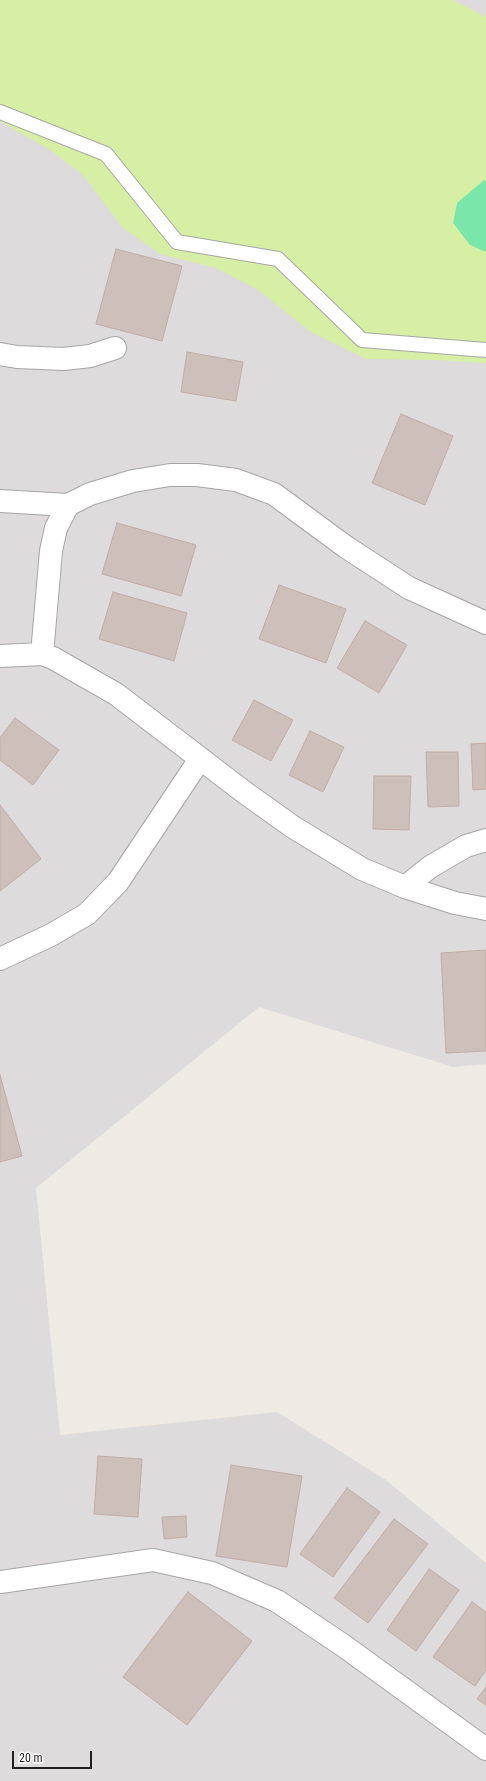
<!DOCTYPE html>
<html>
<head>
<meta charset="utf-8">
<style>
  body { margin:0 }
  #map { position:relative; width:486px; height:1781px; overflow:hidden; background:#f0eae4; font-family:"Roboto Condensed",sans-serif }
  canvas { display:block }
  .scale { position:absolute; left:12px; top:1751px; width:80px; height:18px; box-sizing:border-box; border:2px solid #1f1f1f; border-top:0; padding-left:5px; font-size:12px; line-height:14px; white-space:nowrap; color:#1f1f1f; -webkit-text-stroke:3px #fff; paint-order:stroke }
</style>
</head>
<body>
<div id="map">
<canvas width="486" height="1781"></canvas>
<div class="scale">20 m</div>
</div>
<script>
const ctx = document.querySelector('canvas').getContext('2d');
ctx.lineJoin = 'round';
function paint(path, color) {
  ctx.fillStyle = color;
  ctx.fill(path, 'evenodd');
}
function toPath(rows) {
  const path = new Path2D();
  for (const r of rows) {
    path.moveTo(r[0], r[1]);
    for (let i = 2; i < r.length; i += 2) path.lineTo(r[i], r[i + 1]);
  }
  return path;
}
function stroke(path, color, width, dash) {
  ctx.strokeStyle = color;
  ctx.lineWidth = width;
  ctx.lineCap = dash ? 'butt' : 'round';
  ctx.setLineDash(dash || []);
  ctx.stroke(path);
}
paint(toPath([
  [0,0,486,0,486,1064,453,1067,259,1007,36,1188,60,1435,277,1412,386,1480,486,1563,486,1781,0,1781]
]), '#dddbdc');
paint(toPath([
  [0,0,453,0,486,17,486,363,435,360,366,359,311,332,258,290,216,268,160,254,122,227,82,174,48,149,0,121]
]), '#d7efa5');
paint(toPath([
  [484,180,486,181,486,252,470,245,453,223,457,203]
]), '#7be6a9');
const building = toPath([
  [116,249,182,266,162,341,96,324,116,249],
  [187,352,243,362,236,401,181,392,187,352],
  [401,414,453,436,425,505,372,483,401,414],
  [117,523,196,545,181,596,102,574,117,523],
  [279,585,346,609,326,663,259,639,279,585],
  [113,592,187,613,174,661,99,639,113,592],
  [365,621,407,645,379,693,337,668,365,621],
  [254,700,293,720,271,761,232,740,254,700],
  [15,718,59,750,33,785,0,760,0,738,15,718],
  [310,731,344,747,323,792,289,775,310,731],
  [486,743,486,789,473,790,471,744,486,743],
  [426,752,458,752,459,806,428,807,426,752],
  [374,776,411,776,409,830,373,829,374,776],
  [0,805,41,859,0,891,0,805],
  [486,950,486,1051,446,1053,441,953,486,950],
  [0,1075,22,1156,0,1162,0,1075],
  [98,1456,142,1459,138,1517,94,1514,98,1456],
  [231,1465,302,1476,287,1567,216,1556,231,1465],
  [347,1488,380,1512,333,1577,300,1554,347,1488],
  [186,1516,187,1537,164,1539,162,1517,186,1516],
  [394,1519,428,1544,368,1623,334,1598,394,1519],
  [429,1569,459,1590,416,1651,387,1630,429,1569],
  [188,1592,252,1641,187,1725,123,1677,188,1592],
  [472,1602,486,1612,486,1670,475,1686,433,1657,472,1602],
  [486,1687,486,1705,477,1699,486,1687]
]);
paint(building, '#cdbfba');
stroke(building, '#c3ada5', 1);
const service = toPath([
  [0,112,106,154,177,242,278,259,362,340,486,350]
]);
const minor = toPath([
  [0,354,17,357,64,359,90,356,115,348],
  [0,501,68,505],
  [42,654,51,551,56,528,68,505,90,494,133,481,170,475,197,475,236,480,274,494,346,547,409,588,486,623],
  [0,656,42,654,53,658,116,694,244,792,293,827,362,869,405,887,455,903,486,909],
  [405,887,430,867,466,846,486,840],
  [0,959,51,935,87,914,118,882,200,759],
  [0,1582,153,1560,212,1573,277,1601,344,1646,486,1749]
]);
stroke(service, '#a6a6a6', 16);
stroke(minor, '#a6a6a6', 24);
stroke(service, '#fff', 14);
stroke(minor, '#fff', 22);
</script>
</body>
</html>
